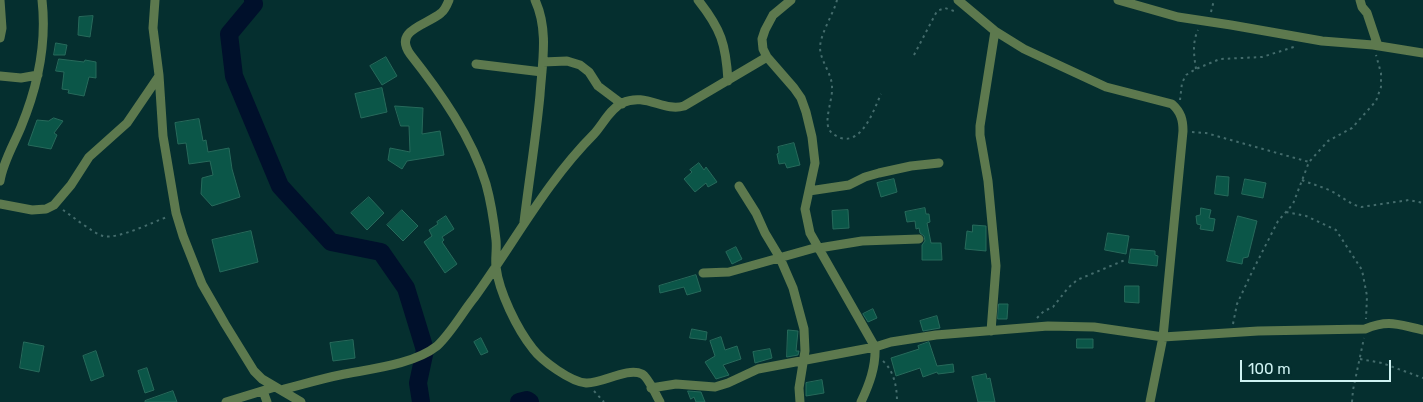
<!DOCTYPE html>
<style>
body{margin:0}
#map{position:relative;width:1423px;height:402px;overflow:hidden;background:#052f2f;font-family:Rubik,sans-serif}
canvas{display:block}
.scale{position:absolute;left:1240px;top:360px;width:151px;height:22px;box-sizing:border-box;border:2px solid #cff2f2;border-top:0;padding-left:6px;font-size:15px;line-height:18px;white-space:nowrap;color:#cff2f2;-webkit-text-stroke:4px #052f2f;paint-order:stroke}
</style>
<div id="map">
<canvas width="1423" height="402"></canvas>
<div class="scale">100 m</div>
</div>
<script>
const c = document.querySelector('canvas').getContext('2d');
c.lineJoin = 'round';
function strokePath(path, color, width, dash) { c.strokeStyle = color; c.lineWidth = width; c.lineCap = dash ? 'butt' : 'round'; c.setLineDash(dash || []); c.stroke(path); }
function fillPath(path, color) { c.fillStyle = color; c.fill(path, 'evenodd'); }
strokePath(new Path2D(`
 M253 0 254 4 229 34 234 76 280 186 331 242 381 252 406 288 425 350 418 383 421 402
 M519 402 527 400 530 402`), '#00102b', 18);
const building = new Path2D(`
 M93 16 90 37 78 35 79 17Z
 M56 43 67 45 65 55H54Z
 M386 57 397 76 382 85 370 66Z
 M59 59 84 62 85 60 96 62V78L89 77 84 96 68 93 69 90 62 89 64 72 56 71Z
 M382 88 387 112 361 118 355 94Z
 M395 106 423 108 422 134 440 131 444 155 407 161 402 169 388 160 390 148 410 152 409 126H401Z
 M54 118 63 121 54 133 57 135 51 149 28 145 37 120 48 121Z
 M199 119 203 141 206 140 208 152 229 148 232 169 240 197 212 206 201 194 202 178 213 175 210 161 189 164 186 143 178 144 175 123Z
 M794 143 800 165 787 168 785 163 779 164 777 154 779 153 778 147Z
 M699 163 704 170 706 167 717 182 708 187 706 183 695 192 684 179 692 172 690 170Z
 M1217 176 1229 177 1228 196 1215 194Z
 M894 179 897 192 881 197 877 183Z
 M1245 179 1266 183 1263 198 1242 194Z
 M369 197 384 213 367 230 351 213Z
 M925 208 926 214H929L930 222 927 223 931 243H941L942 260H922V245L925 241 924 236 920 233 919 228 916 229 915 221 907 222 905 212Z
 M1201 208 1211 210 1209 218 1215 219 1213 231 1200 229 1201 225 1197 224 1196 216 1200 215Z
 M402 210 418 226 403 241 387 225Z
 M848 210 849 228 833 229 832 211Z
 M446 216 454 229 442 237 444 240 442 242 457 264 445 273 424 242 432 236 429 230 438 224 437 222Z
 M1238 216 1257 221 1248 257 1243 258 1242 264 1227 261Z
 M973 225 986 226V251L965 249 967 231 972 232Z
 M251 231 258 262 220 272 212 240Z
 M1108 233 1129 236 1126 254 1105 250Z
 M736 247 742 259 732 264 726 252Z
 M1131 249 1155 251V255L1158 256 1157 266 1129 263Z
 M696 275 701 291 687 295 684 287 660 293 659 286Z
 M1125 286H1139V303L1125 302Z
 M999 304H1008L1007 319H998Z
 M873 309 877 318 868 322 863 314Z
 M937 316 940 328 923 331 920 321Z
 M692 329 707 332 706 340 690 338Z
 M788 330 798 331 796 351H799L798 355 787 357Z
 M721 337 725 350 737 346 741 359 723 365 729 375 716 379 705 362 715 356 710 341Z
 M481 338 488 352 481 355 474 342Z
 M1077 339H1093V348H1077Z
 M353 340 355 358 333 361 330 343Z
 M24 342 44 346 39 372 20 368Z
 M929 342 937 366 953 364 954 372 938 374 937 372 923 377 920 368 896 376 891 358 919 349 918 346Z
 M770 349 772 358 755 363 753 352Z
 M96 351 104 376 91 381 83 356Z
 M147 368 154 390 145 393 138 371Z
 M986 374 987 379 990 378 995 402H978L972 377Z
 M822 380 824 393 806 396V383Z
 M173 391 177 402H145V401Z
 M688 391 701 392 705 402H696L694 397 691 399Z`);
fillPath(building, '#0b5648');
strokePath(building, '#276a5b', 1);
strokePath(new Path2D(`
 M837 0C833 15 821 32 820 47 820 61 832 73 832 87 833 99 824 119 829 129 831 134 836 136 841 138 863 144 874 109 881 94
 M1211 12 1214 0
 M914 55 937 11 945 8 957 12
 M1196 69C1194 56 1192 43 1198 30
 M1180 100 1182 83 1186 75 1196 69 1220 59 1262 57 1297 46
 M1192 132 1206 133 1309 162
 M1302 180C1311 184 1320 186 1329 190 1340 195 1349 204 1361 207L1409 200 1423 203
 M63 210C72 216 93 233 103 236 117 240 153 222 167 217
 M1286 212 1306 216 1336 230 1362 270 1367 296 1366 319
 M1037 318 1044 311 1053 307 1068 288 1077 280 1125 260
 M1233 324 1237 304 1252 272 1278 221 1293 204 1309 162 1328 141 1352 128 1376 101 1381 87V73L1376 55
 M1360 359 1382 363 1423 378
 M883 361C894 371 897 387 897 402
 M594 391 604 402
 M1352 402 1353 390 1364 338`), '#446c6c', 2, [2.5, 4]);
strokePath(new Path2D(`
 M155 0 153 28 159 75 163 136 176 213 183 236 202 284 225 324 254 371 262 379 301 402
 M449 0C447 5 445 10 441 13 427 25 393 30 410 54 440 92 472 137 486 184 491 202 494 222 496 240 497 249 495 258 496 267 499 292 517 329 533 349 542 361 571 382 586 383 602 384 627 367 642 374 648 377 656 395 660 402
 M698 0C721 29 726 44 728 81
 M791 0 773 15 765 30 762 39 763 49 767 57 794 88 801 98 806 112 812 137 815 163 805 209 810 233 875 347C876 367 869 385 861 402
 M958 0 995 31 1024 49 1106 87 1172 104C1181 112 1183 120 1183 131L1163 337 1150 402
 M1118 0 1178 17 1231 25 1322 41 1373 45 1423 53
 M1360 0 1362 7 1367 13 1378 46
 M0 38 2 28 0 0
 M543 62 567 61 580 65 589 72 598 86 622 104
 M476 64 542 72
 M0 76 21 78 38 75
 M0 181C3 162 14 144 21 127 38 86 47 44 42 0
 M739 186 756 213 765 233 780 258 793 288 804 329 805 351 799 388 800 402
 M809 191 849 185 865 177 879 173 911 166 939 163
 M0 204 32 210 46 209 54 205 71 185 89 157 127 123 159 76
 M524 222C529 180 536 138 540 95 542 64 549 30 535 0
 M819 248 862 241 919 239
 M703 273 729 272 818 247
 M991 331 996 266 988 181 980 135V126L995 31
 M651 388 676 384 715 387 728 383 758 369 875 347 891 342 936 335 1048 326 1094 327 1163 337 1258 331 1365 329C1390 319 1398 325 1423 330
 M281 390C301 385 320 379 340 375 369 369 413 365 437 346 451 333 462 313 474 298 514 243 546 182 594 134 603 124 610 109 622 103 646 92 663 112 684 106L767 57
 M263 391 267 402
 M226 402 275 387`), '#5d794e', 9);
</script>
